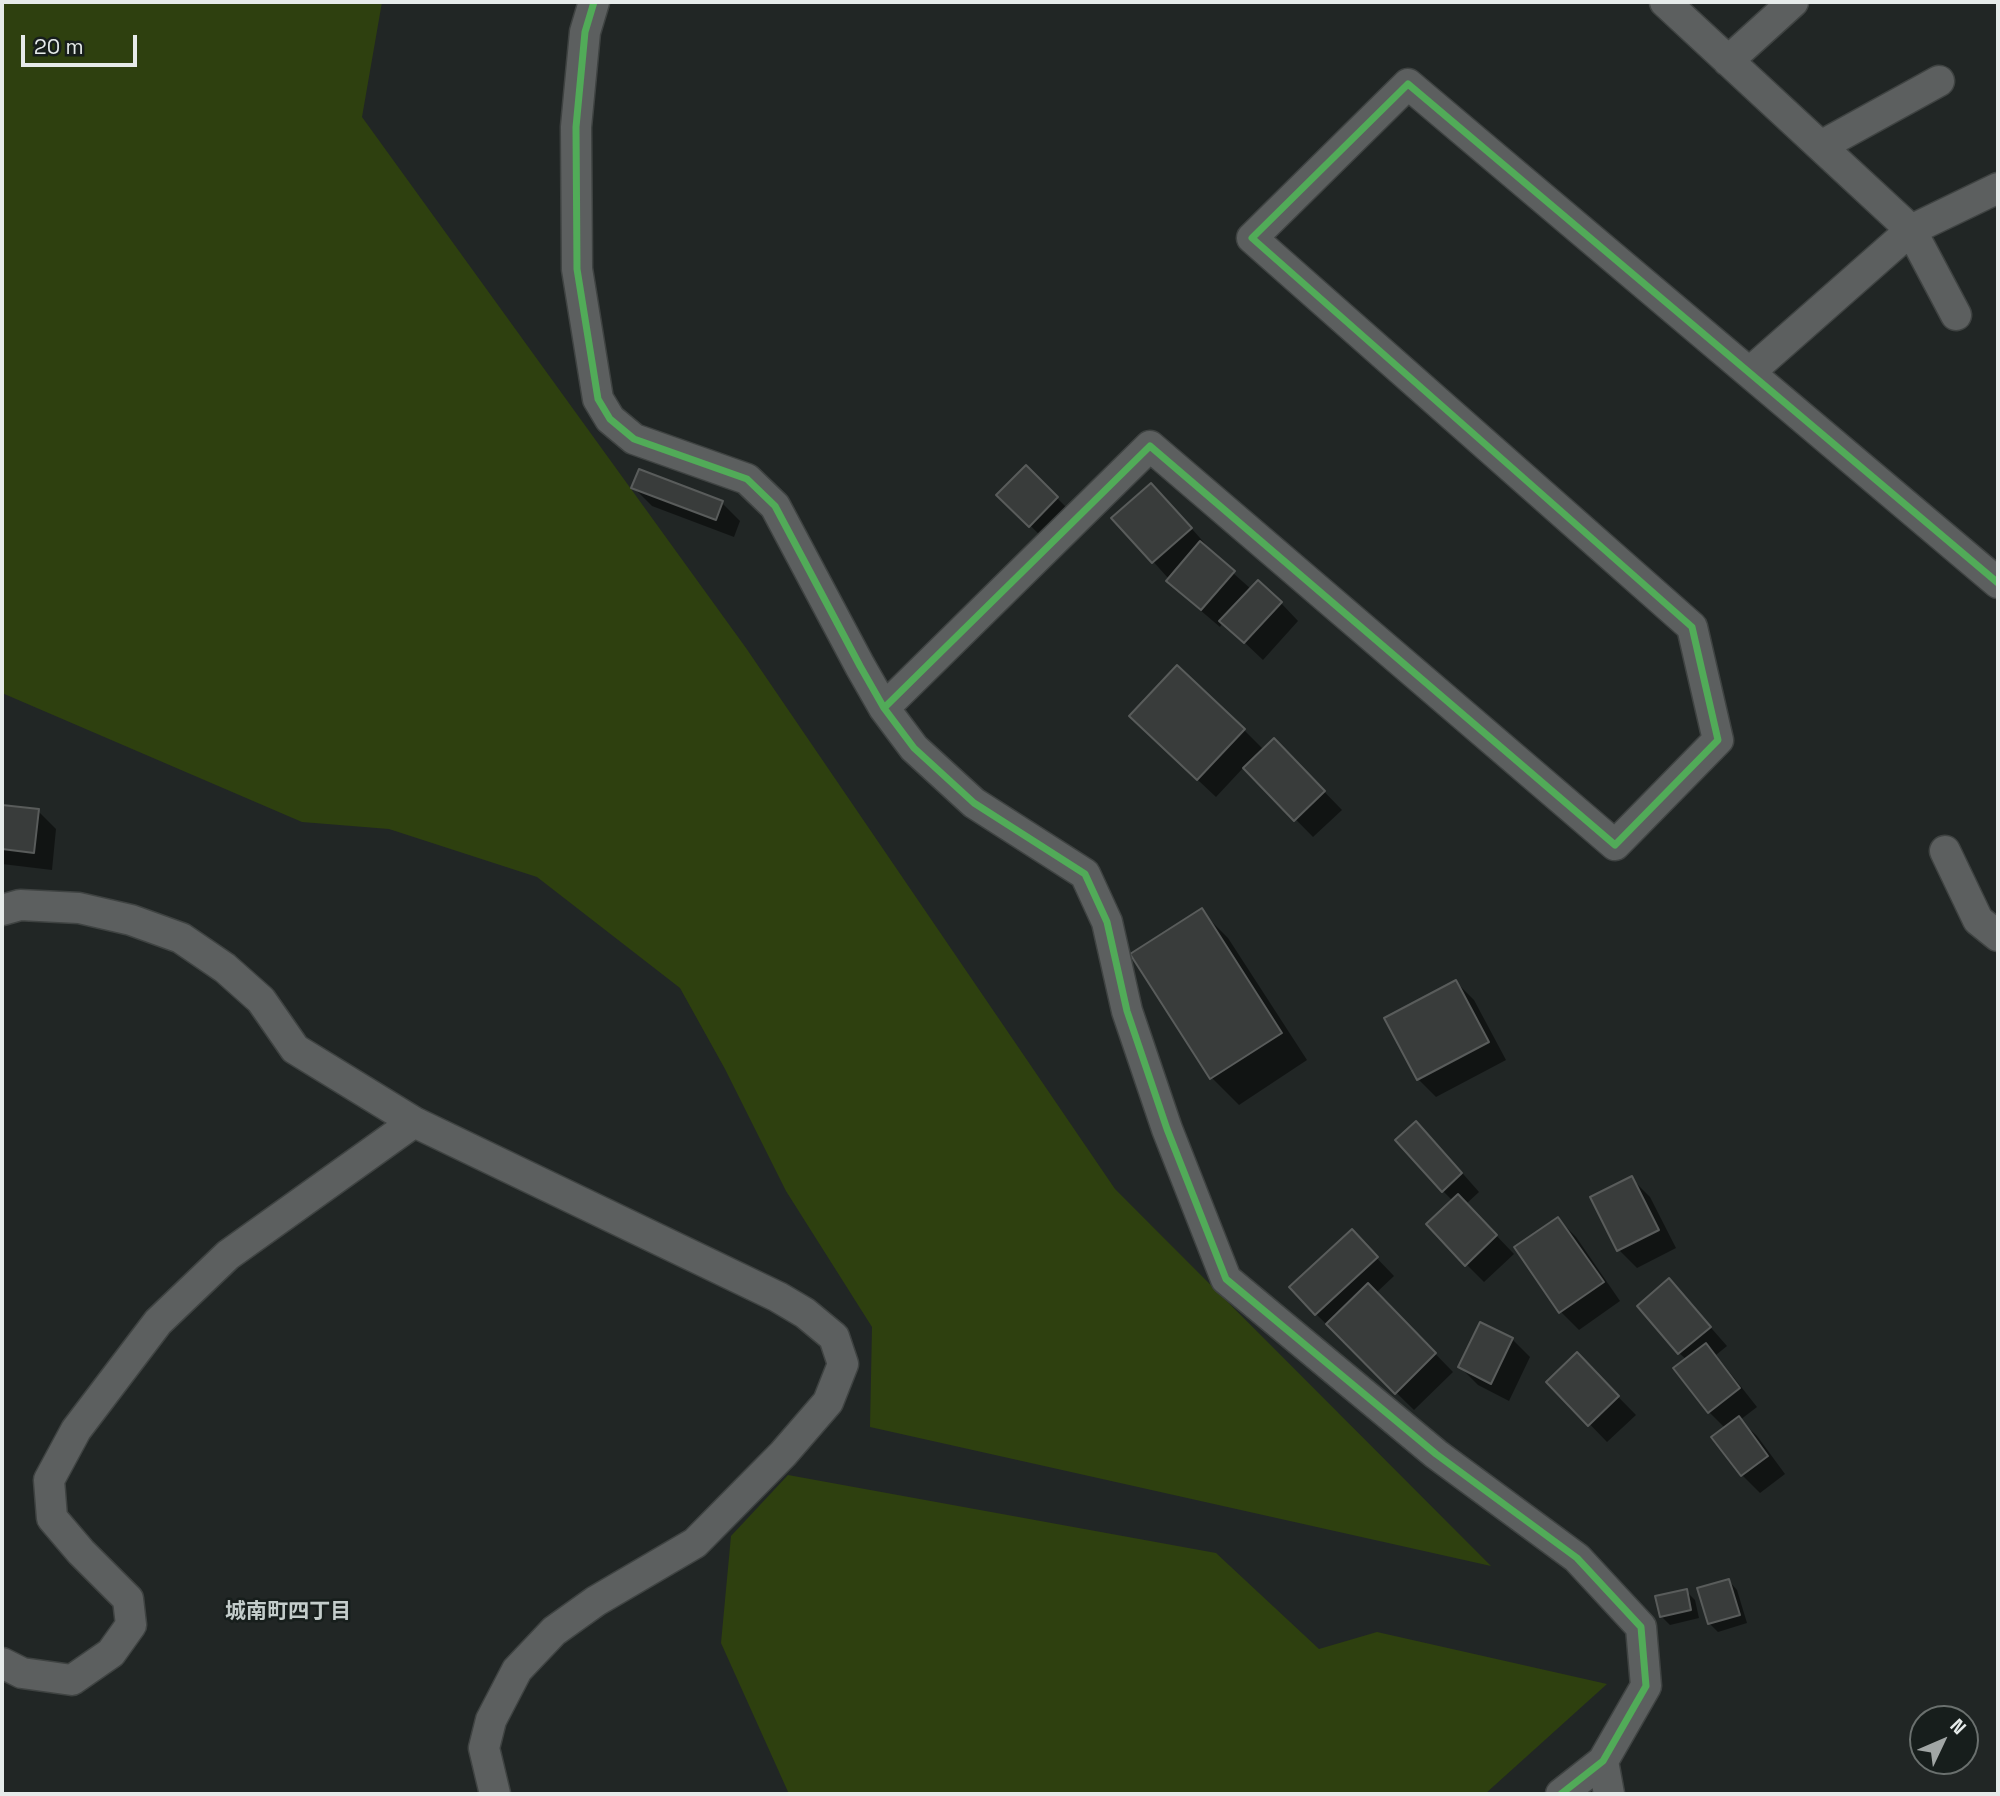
<!DOCTYPE html>
<meta charset="utf-8">
<style>
body{margin:0}
#map{position:relative;width:2000px;height:1796px;overflow:hidden;background:#212625;font-family:"Space Grotesk",sans-serif}
canvas{display:block}
.frame{position:absolute;inset:0;border:4px solid #e6ebea;pointer-events:none}
.north{position:absolute;left:1909px;top:1705px;width:70px;height:70px;box-sizing:border-box;background:#171e1c;border:2px solid #6a706e;border-radius:50%;rotate:46deg;font-size:19px;font-weight:700;line-height:28px;text-align:center;color:#e6ebea}
.north::after{content:'';display:block;margin:auto;width:24px;height:32px;background:#a1a6a5;clip-path:polygon(50% 0,100% 100%,50% 72%,0 100%)}
.scale{position:absolute;left:21px;top:35px;width:116px;height:32px;box-sizing:border-box;border:4px solid #e6ebea;border-top:0;padding-left:9px;font-size:21px;line-height:24px;white-space:nowrap;color:#e6ebea;-webkit-text-stroke:5px #171e1c;paint-order:stroke}
</style>
<div id="map">
<canvas width="2000" height="1796"></canvas>
<div class="frame"></div>
<div class="north">N</div>
<div class="scale">20 m</div>
</div>
<script>
const c = document.querySelector('canvas').getContext('2d');
c.lineJoin = 'round';
function fillPath(path, color) { c.fillStyle = color; c.fill(path, 'evenodd'); }
function strokePath(path, color, width, dash) { c.strokeStyle = color; c.lineWidth = width; c.lineCap = dash ? 'butt' : 'round'; c.setLineDash(dash || []); c.stroke(path); }
function write(font, color, halo, rows, align = 'center') {
  c.font = font + ' "Space Grotesk","Noto Sans JP",sans-serif'; c.lineWidth = 5; c.setLineDash([]); c.textBaseline = 'middle'; c.strokeStyle = halo; c.fillStyle = color; for (const [text, x, y, turn = 0] of rows) {
    c.save(); c.translate(x, y); c.rotate((+turn || 0) * Math.PI / 180); c.textAlign = isNaN(turn) ? turn : align; if (halo) c.strokeText(text, 0, 0); c.fillText(text, 0, 0); c.restore();
  }
}
fillPath(new Path2D(`
 M2 2H382L362 117 746 648 1115 1189 1491 1566 870 1427 872 1327 786 1191 725 1069 680 988 537 877 389 829 302 822 2 693Z
 M788 1475 1216 1553 1319 1649 1377 1632 1607 1684 1485 1794H789L721 1643 731 1536Z`), '#2e400f');
fillPath(new Path2D(`
 M1026 467 1075 516 1048 543 998 494Z
 M634 488 722 503 740 521 734 537 652 506Z
 M1169 503 1208 547 1206 549 1251 589 1281 603 1298 621 1263 660 1223 622 1220 627 1186 598 1114 518Z
 M1244 730 1264 750 1274 740 1342 810 1313 837 1244 767 1216 797 1149 734Z
 M2 806 38 811 56 829 52 870 2 864Z
 M1201 911 1228 938 1307 1060 1239 1105 1212 1078Z
 M1456 982 1474 1000 1506 1060 1436 1097 1418 1079Z
 M1434 1141 1479 1192 1466 1204 1514 1254 1484 1282 1466 1264 1453 1201 1443 1191Z
 M1632 1179 1650 1197 1676 1248 1637 1268 1619 1250 1592 1198Z
 M1558 1219 1576 1237 1620 1301 1579 1330 1561 1312Z
 M1369 1250 1394 1276 1376 1293 1453 1372 1414 1410 1316 1314Z
 M1669 1280 1727 1346 1716 1355 1757 1407 1740 1420 1757 1436 1785 1474 1760 1493 1742 1475 1725 1428 1709 1412 1687 1360 1679 1353Z
 M1512 1339 1530 1357 1509 1401 1478 1385 1460 1367Z
 M1577 1355 1636 1415 1607 1442 1549 1382Z
 M1729 1581 1737 1590 1747 1623 1718 1632 1709 1623Z
 M1686 1591 1695 1600 1699 1618 1670 1625 1661 1616Z`), '#0007');
const building = new Path2D(`
 M1026 465 1058 497 1029 527 996 495Z
 M639 469 723 501 716 520 631 488Z
 M1151 483 1192 528 1152 563 1111 518Z
 M1200 541 1235 571 1201 610 1166 581Z
 M1258 580 1282 602 1244 643 1219 621Z
 M1177 665 1245 729 1197 780 1129 716Z
 M1274 738 1325 791 1294 821 1243 768Z
 M2 805 39 809 34 853 2 849Z
 M1202 908 1282 1033 1210 1079 1130 954Z
 M1456 980 1489 1042 1417 1080 1384 1018Z
 M1416 1121 1462 1173 1442 1192 1395 1140Z
 M1632 1176 1659 1230 1617 1251 1590 1197Z
 M1458 1194 1497 1235 1465 1266 1426 1224Z
 M1558 1217 1604 1282 1559 1313 1514 1247Z
 M1352 1229 1378 1257 1315 1315 1289 1287Z
 M1669 1278 1711 1327 1678 1354 1637 1306Z
 M1368 1283 1436 1353 1395 1394 1326 1324Z
 M1480 1322 1513 1338 1491 1384 1458 1367Z
 M1706 1343 1740 1388 1708 1413 1673 1368Z
 M1577 1352 1619 1396 1588 1426 1546 1382Z
 M1739 1416 1768 1456 1741 1476 1711 1437Z
 M1729 1579 1740 1615 1708 1624 1697 1588Z
 M1687 1589 1691 1610 1660 1617 1655 1596Z`);
fillPath(building, '#393c3b');
strokePath(building, '#595c5b', 2);
const minor = new Path2D(`
 M594 2 585 32 576 127 577 269 598 399 610 419 634 439 747 479 775 506 860 666 884 708 914 748 974 803 1085 874 1107 922 1127 1011 1167 1129 1226 1279 1436 1454 1577 1558 1641 1627 1646 1686 1603 1761 1561 1794
 M1665 2 1911 230 1956 315
 M1728 61 1793 2
 M1821 146 1939 81
 M1750 372 1911 230 1998 188
 M884 708 1150 446 1615 845 1718 740 1692 627 1252 238 1408 84 1998 583
 M1945 851 1978 920 1998 936
 M2 910 20 905 79 908 131 920 181 938 225 968 261 1000 295 1049 414 1122 228 1255 158 1322 76 1430 49 1480 52 1518 81 1552 128 1599 131 1625 111 1653 72 1680 22 1673 2 1663
 M414 1122 778 1297 805 1313 834 1337 843 1364 828 1402 783 1454 695 1543 596 1601 554 1631 517 1670 491 1720 484 1748 495 1794
 M1603 1761 1609 1794`);
strokePath(minor, '#3f4342', 33);
strokePath(minor, '#5c5f5f', 30);
strokePath(new Path2D(`
 M594 2 585 32 576 127 577 269 598 399 610 419 634 439 747 479 775 506 860 666 884 708 914 748 974 803 1085 874 1107 922 1127 1011 1167 1129 1226 1279 1436 1454 1577 1558 1641 1627 1646 1686 1603 1761 1561 1794
 M884 708 1150 446 1615 845 1718 740 1692 627 1252 238 1408 84 1998 583`), '#51ab58', 7);
write('bold 21px', '#c4cdcb', '#171e1c', [
 ["城南町四丁目",288,1612]
]);
</script>
